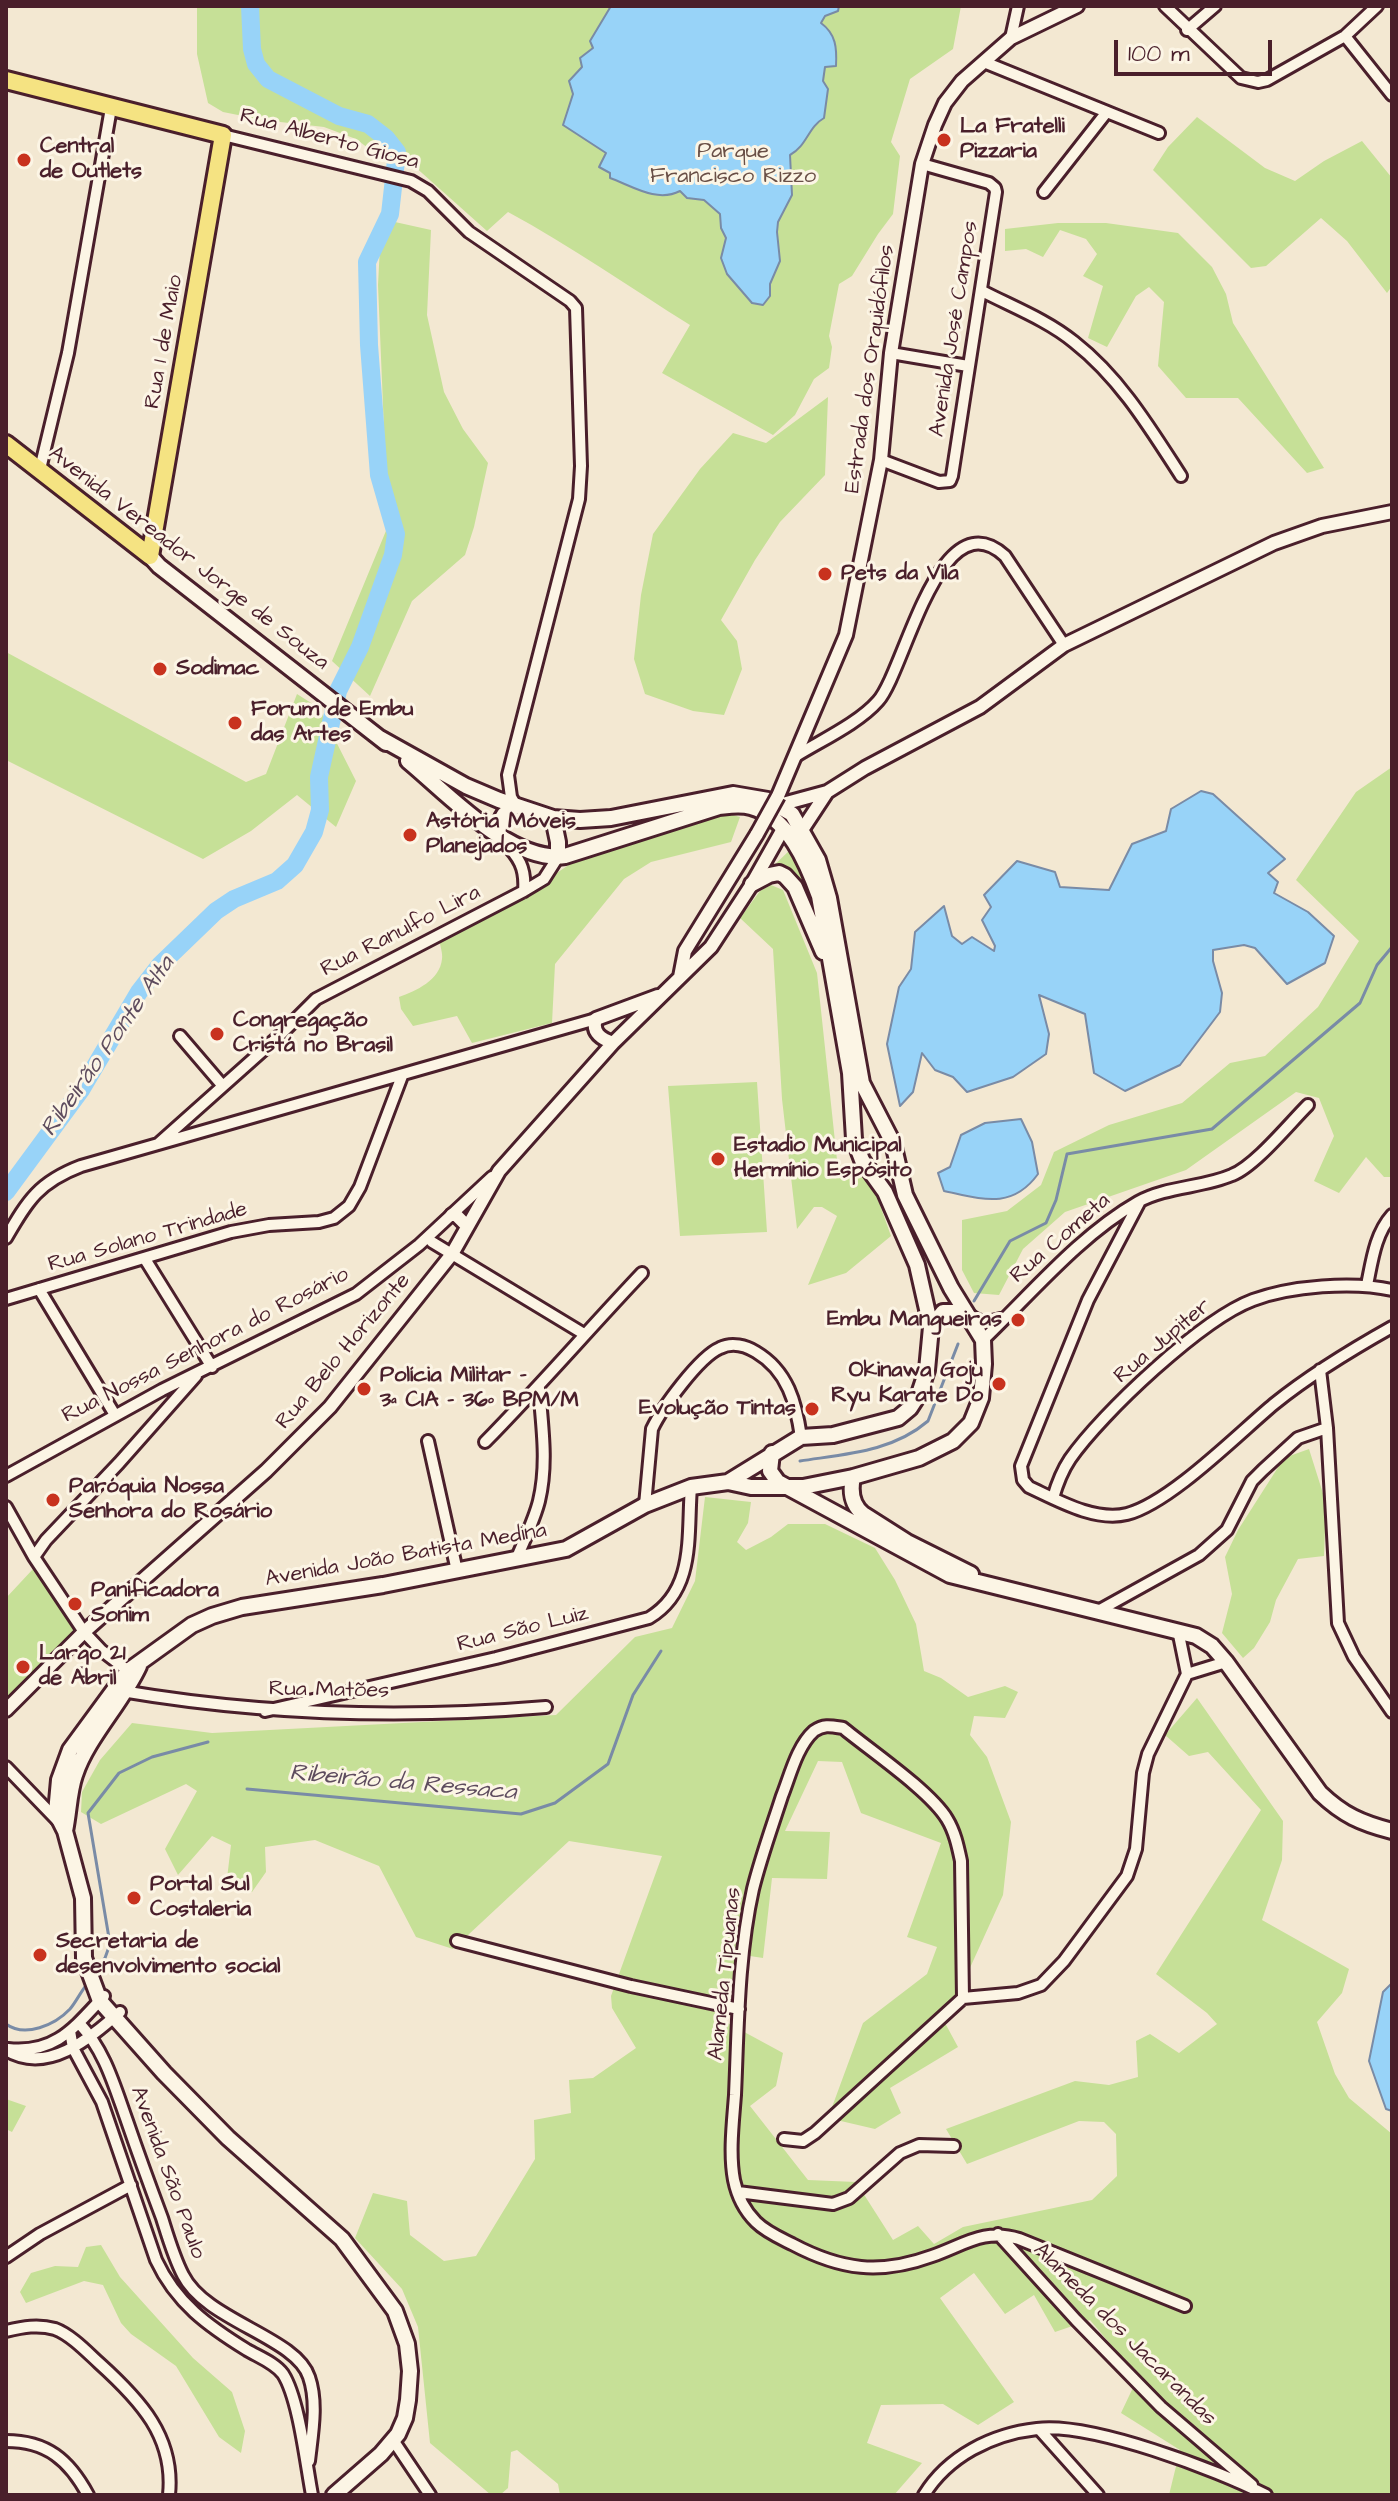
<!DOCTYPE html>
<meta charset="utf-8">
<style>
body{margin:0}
#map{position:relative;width:1398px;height:2501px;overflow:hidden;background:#f3e8d2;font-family:"Architects Daughter",sans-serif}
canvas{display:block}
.frame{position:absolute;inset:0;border:8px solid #4a1f2b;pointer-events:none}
.scale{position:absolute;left:1114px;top:40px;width:158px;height:36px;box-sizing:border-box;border:4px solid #4a1f2b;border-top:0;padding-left:10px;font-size:24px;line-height:28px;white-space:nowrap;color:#4a1f2b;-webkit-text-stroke:6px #fcf5e5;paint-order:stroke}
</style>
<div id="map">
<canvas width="1398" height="2501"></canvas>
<div class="frame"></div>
<div class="scale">100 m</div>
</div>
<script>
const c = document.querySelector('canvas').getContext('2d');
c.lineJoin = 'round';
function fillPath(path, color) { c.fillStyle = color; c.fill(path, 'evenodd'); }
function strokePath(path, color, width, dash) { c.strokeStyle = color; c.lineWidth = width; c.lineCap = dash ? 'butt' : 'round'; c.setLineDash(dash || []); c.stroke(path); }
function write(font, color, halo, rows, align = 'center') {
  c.font = font + ' "Architects Daughter",sans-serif'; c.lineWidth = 6; c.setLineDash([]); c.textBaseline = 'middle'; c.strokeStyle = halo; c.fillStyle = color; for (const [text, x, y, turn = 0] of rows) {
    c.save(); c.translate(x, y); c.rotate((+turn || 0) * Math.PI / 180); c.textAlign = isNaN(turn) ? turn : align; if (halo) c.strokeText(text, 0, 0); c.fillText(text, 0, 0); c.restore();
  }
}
fillPath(new Path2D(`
 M197 6H961L953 49 910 79 891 142 900 156 893 214 878 234 852 276 839 284 829 336 832 347 829 368 814 379 795 415 773 435 662 373 690 325C629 287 571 246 508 212L487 231 413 165 384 160 356 139 324 127 263 120 223 112 208 103 197 54Z
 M1197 117 1265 168 1295 181 1324 161 1362 141 1392 178V286L1387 293 1347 241 1321 218 1266 266 1251 268 1153 170 1168 147Z
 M395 222 431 230 427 315 444 392 463 429 488 463 474 527 465 555 412 601 370 696 332 661 388 526 378 285 380 246Z
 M1058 223H1106L1178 233 1212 267 1226 294 1233 323 1324 468 1307 473 1238 398H1186L1158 366 1164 302 1149 287 1136 296 1107 347 1088 338 1103 286 1083 276 1097 254 1086 239 1060 230 1043 257 1026 249 1005 251V229Z
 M828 397 825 475 780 522 755 560 721 620 737 641 742 669 724 715 693 711 645 694 634 659 641 595 653 534 700 469 733 433 766 443Z
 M6 652 246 782 266 774 297 694 319 708 356 781 336 827 297 795 251 831 203 859 6 760Z
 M1392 767V1177H1384L1366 1157 1339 1193 1314 1181 1334 1136 1319 1098 1296 1092 1186 1170 1065 1212 1023 1249 999 1295 974 1293 962 1270V1220L1007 1211 1041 1185 1054 1152 1109 1125 1182 1103 1230 1063 1265 1056 1318 1007 1359 941 1296 880 1356 792Z
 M722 812 740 817 731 842 651 862 624 879 555 964 552 1023 472 1043 457 1016 413 1026 401 1009 399 997C416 991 440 980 442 959 443 954 440 945 439 939L514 902 573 862Z
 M790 850 809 885 814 918C808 889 803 870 770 869Z
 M771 885 783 890 817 973 837 1160 847 1173 866 1177 876 1194 891 1236 846 1273 808 1285 837 1216 822 1207H814L797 1229 782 1099 773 949 740 918 760 891Z
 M757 1082 767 1232 680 1236 668 1086Z
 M1309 1449 1326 1503 1324 1556 1298 1559 1276 1600 1270 1622 1254 1648 1243 1658 1222 1633 1232 1594 1225 1557 1238 1530 1284 1458Z
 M705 1497 751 1502 748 1523 737 1542 746 1550 771 1537 788 1524H825L875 1548 895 1580 916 1624 924 1671 941 1678 968 1697 1005 1686 1018 1692 1005 1718 974 1716 970 1735 987 1757 1011 1822 1003 1895 945 2023 958 2047 890 2088 901 2113 875 2129 828 2118 863 2023 927 1974 937 1947 907 1937 941 1843 861 1813 842 1762 818 1761 785 1831 830 1832 827 1879 772 1878 763 1958 737 1954 724 2021 783 2053 776 2086 750 2106 808 2180 856 2182 893 2240 918 2226 934 2244 963 2227 1092 2200 1117 2176 1116 2134 1104 2122 1079 2121 967 2164 946 2129 1075 2081 1109 2085 1138 2077 1136 2041 1150 2034 1179 2053 1217 2024 1207 2013 1156 1974 1261 1810 1208 1752 1189 1756 1165 1735 1197 1698 1283 1821 1282 1860 1262 1920 1349 1969 1342 1993 1317 2022 1335 2074 1349 2098 1392 2134V2495H1169L1180 2450 1121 2413 1138 2377 1090 2320 1055 2332 1034 2295 1005 2314 974 2273 940 2298 1014 2402 978 2425 943 2404 881 2405 867 2443 922 2463 894 2495H560L558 2484 517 2450 511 2452 508 2488 500 2495H491L430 2443 418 2327 402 2289 355 2238 373 2193 407 2201 410 2235 444 2261 476 2256 535 2159 534 2120 571 2113 569 2080 593 2078 636 2048 612 2008 611 1996 662 1856 569 1841 453 1949 416 1937 379 1866 315 1840 265 1847 266 1872 252 1892 226 1887 231 1845 212 1836 178 1875 165 1849 197 1791 186 1784 101 1824 81 1812 82 1792 100 1760 132 1723 212 1733 556 1715 635 1637 672 1628 695 1581Z
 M33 1569 76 1631 6 1704V1598Z
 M6 2099 26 2106 12 2132 6 2129Z
 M101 2245 120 2277 193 2358 232 2392 245 2431 241 2453 219 2437 176 2366 131 2334 121 2323 103 2285 84 2281 26 2303 20 2292 31 2273 55 2266 78 2267 86 2247Z`), '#c6e097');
const water = new Path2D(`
 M611 6H839L838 11 825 16 821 23C836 34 837 48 836 66L825 67 823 81 828 89 824 118C808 127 807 146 790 155L792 195 778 222 777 232 780 261 770 284V296L763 305 752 303 727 274 721 258 726 238 721 228 720 214 704 200 687 198 680 191C657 203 632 186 610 178V173L599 167 606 153 563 125 573 94 569 81 582 67 580 58 593 48 590 41Z
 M1201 791 1213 794 1285 859 1268 873 1278 882 1274 893 1308 912 1334 936 1325 963 1287 984 1255 948 1244 945 1213 950V961L1222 993 1220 1012 1180 1065 1125 1091 1094 1073 1085 1014 1039 995 1049 1034 1046 1054 1013 1077 967 1092 953 1077 935 1070 922 1053 913 1092 900 1106 887 1044 899 987 911 969 915 932 944 906 952 936 962 944 972 937 994 951 995 946 982 920 991 907 984 895 1017 861 1055 872 1060 887 1109 890 1132 844 1166 831 1171 809Z
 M1021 1119 1032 1142 1038 1174C1012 1210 982 1199 944 1191L938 1173 950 1167 961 1135 985 1123Z
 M1392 1983V2111L1386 2109 1369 2061 1383 1992Z`);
fillPath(water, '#98d3f8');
strokePath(water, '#798ba6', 2);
strokePath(new Path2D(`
 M974 1301 1010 1241 1046 1223 1056 1200 1067 1154 1212 1129 1360 1003 1377 965 1392 947
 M800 1461C845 1454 892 1452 928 1421L958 1344
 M247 1789 521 1814 555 1803 608 1764 633 1695 661 1651
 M94 1973 105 1958 110 1944 88 1813 119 1773 152 1757 208 1742
 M6 2024C25 2038 55 2025 70 2009 76 2002 81 1991 88 1983`), '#798ba6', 3);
strokePath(new Path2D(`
 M6 1192 81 1090 139 992 160 965 216 911 234 899 277 881 295 865 314 832 320 810 319 777 338 691 360 647 393 555 396 534 379 475 369 345 367 262 390 214 397 152 386 138 368 124 339 116 268 79 256 64 252 49 250 6`), '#98d3f8', 18);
const minor = new Path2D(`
 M1165 6 1241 78 1258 82 1267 80 1345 36 1377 6
 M1187 30 1215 6
 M1345 36 1392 95
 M1011 38 1018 6
 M984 62 1159 133
 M223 135 411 181 428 191 469 232 570 301 576 308 581 466 579 499 508 775 511 797 516 806
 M1044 192 1106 113
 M982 291C1013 307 1047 320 1074 342 1120 378 1150 428 1181 476
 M891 353 968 366
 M881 460 939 482 950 481 952 476 996 192 995 188 989 183 922 164
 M40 469 68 353 111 108
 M796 756C820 741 859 723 878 701 905 671 939 496 1005 556L1064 645
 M503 841C519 857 526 868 524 891
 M180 1036 222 1085
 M158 1144 278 1037 316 999 524 891 544 879 558 857
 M1140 1201 1088 1300 1021 1466 1023 1480 1029 1487C1057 1500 1095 1522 1127 1514 1170 1503 1238 1434 1274 1404 1311 1374 1351 1350 1392 1327
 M6 1238C28 1200 39 1182 81 1166L596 1019
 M432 1242 584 1334
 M145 1259 212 1367
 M1367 1285C1372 1261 1375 1234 1392 1215
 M39 1289 115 1415
 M6 1299 231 1232 269 1225 319 1222 334 1218 349 1206 360 1187 402 1076
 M971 1316C982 1325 992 1321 1005 1318
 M983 1340C1031 1294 1080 1235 1138 1202 1167 1186 1202 1188 1232 1175 1255 1166 1289 1124 1308 1105
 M1320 1370 1327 1428 1338 1623 1354 1657 1392 1712
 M428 1441 457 1571
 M485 1442C539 1387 589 1329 642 1273
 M6 1476 162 1390 356 1294 419 1245 492 1177
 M1053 1498C1057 1484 1062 1471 1070 1459 1102 1413 1202 1319 1253 1300 1291 1286 1353 1281 1392 1290
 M645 1505 652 1429C662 1408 699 1357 720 1348 732 1342 746 1346 756 1352 788 1371 796 1403 801 1437
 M6 1507 34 1557 84 1632 101 1650 131 1673
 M34 1557 46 1540 119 1463 196 1376
 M516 1560C524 1540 534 1521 539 1501 548 1464 542 1425 539 1388
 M1098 1611 1199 1555 1227 1530 1252 1481 1263 1470 1298 1438 1327 1428
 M1178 1630 1187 1674 1148 1754 1143 1773 1136 1849 1127 1876 1064 1961 1041 1985 1018 1993 963 1998 961 1861C958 1847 955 1832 947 1819 930 1791 871 1751 843 1728 831 1726 824 1724 814 1731 797 1746 790 1776 782 1796 772 1827 761 1857 753 1889 738 1956 738 2027 735 2095 733 2122 729 2153 734 2180 737 2195 745 2211 756 2222 766 2232 780 2238 792 2244 841 2270 880 2275 932 2256 964 2245 984 2228 1019 2239L1185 2306
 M1187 1674 1226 1662
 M122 1691C263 1715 403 1719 546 1707
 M265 1711 496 1658 649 1618C696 1590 687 1535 691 1487
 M6 1767 57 1820
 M457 1941 631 1986 739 2009
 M79 2023C105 2051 114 2085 127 2121 138 2153 150 2186 162 2218 168 2237 174 2258 183 2275 206 2321 296 2337 309 2377 318 2403 312 2434 309 2461
 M70 2031 73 2048 102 2102 156 2260C176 2303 208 2326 247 2350 259 2357 275 2363 283 2374 299 2399 306 2464 312 2495
 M8 2049C55 2054 74 2028 104 1996
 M6 2050C47 2075 89 2039 120 2012
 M784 2139 803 2141 815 2133 963 1998
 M738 2192 833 2204 849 2198 900 2153 919 2145 954 2146
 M998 2234 1076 2320 1161 2407 1252 2485
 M6 2257 40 2234 131 2185
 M6 2331C23 2327 38 2324 55 2329 71 2335 87 2352 99 2363 140 2400 175 2437 169 2495
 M1039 2429 1098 2495
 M393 2440 430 2495
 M6 2441C47 2441 69 2460 88 2495
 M924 2495C948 2456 992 2434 1037 2429 1091 2422 1217 2470 1266 2495`);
const tertiary = new Path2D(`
 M778 796 846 635 881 460 891 353 922 164 935 125 945 103 962 81 1011 38 1077 6
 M779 805 827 792 865 768 980 707 1064 645 1274 543 1322 526 1392 512
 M802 830 827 792
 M680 977 685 951 757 834
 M613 1043C602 1039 591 1033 596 1019L658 996
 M452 1215H456L467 1226
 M6 1710 84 1632 266 1471 330 1407 452 1254 499 1171 613 1043 711 947 752 884 783 829`);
const secondary = new Path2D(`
 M150 556 159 566 386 743
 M408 761C448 794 511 863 565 856L719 807C729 806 740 804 751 807 788 817 807 863 819 896L850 1073 854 1139 862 1160 885 1192 917 1265 931 1327 927 1370 919 1394 910 1408 898 1418 833 1435 801 1437 728 1482
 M553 818 558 842V857
 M498 836C499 822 502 811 516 806
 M752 884 769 875 779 873 785 876 795 887 823 952
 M931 1327 943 1312H966
 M772 1453 770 1471 778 1482 950 1575 1196 1636 1212 1646 1226 1662 1320 1793C1343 1815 1361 1823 1392 1831
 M853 1477C850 1491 852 1505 863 1514L907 1542 971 1574
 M65 1831C69 1812 69 1792 75 1775 87 1738 122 1703 139 1666
 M334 2495 381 2454 398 2434 405 2418 408 2400 410 2371 407 2344 395 2311 342 2239 228 2138 164 2073 100 2001 84 1958 83 1898 65 1831 56 1813 59 1780 70 1750 128 1671 192 1625 212 1616 242 1607 383 1585 566 1549 645 1505 691 1487 728 1482 751 1487H803L853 1477 919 1458 953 1441 971 1423 981 1398 984 1364 983 1340 951 1288 905 1195 893 1143 862 1083 829 898 818 860 792 814 768 800 733 794 611 818 580 820 553 818 499 800 466 786 380 738`);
const primary = new Path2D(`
 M6 80 223 135 150 556 6 444`);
strokePath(minor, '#4a1f2b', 16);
strokePath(tertiary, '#4a1f2b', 18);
strokePath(secondary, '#4a1f2b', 20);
strokePath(primary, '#4a1f2b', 22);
strokePath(minor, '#fcf5e5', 10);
strokePath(tertiary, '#fcf5e5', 12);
strokePath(secondary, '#fcf5e5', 14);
strokePath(primary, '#f5e382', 16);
const tertiaryBridge = new Path2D(`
 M757 834 778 796`);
strokePath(tertiaryBridge, '#4a1f2b', 18, []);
strokePath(tertiaryBridge, '#fcf5e5', 12);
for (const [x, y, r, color] of [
 [944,140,8,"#c8321e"],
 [24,160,8,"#c8321e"],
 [825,574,8,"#c8321e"],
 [160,669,8,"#c8321e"],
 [235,723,8,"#c8321e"],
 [410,835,8,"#c8321e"],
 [217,1034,8,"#c8321e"],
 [718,1159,8,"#c8321e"],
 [1018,1320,8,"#c8321e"],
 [999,1384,8,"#c8321e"],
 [364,1389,8,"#c8321e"],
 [812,1409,8,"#c8321e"],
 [53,1500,8,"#c8321e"],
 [75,1604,8,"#c8321e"],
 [23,1667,8,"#c8321e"],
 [134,1898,8,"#c8321e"],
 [40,1955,8,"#c8321e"]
]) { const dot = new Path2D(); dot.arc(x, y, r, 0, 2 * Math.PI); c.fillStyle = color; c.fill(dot); strokePath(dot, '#fcf5e5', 3); }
write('bold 22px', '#4a1f2b', '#fcf5e5', [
 ["La Fratelli",960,127],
 ["Pizzaria",960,152],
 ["Central",40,147],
 ["de Outlets",40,172],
 ["Pets da Vila",841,574],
 ["Sodimac",176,669],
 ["Forum de Embu",251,710],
 ["das Artes",251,735],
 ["Astória Móveis",426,822],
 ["Planejados",426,847],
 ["Congregação",233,1021],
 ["Cristá no Brasil",233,1046],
 ["Estadio Municipal",734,1146],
 ["Hermínio Espósito",734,1171],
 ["Embu Mangueiras",1002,1320,"right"],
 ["Okinawa Goju",983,1371,"right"],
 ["Ryu Karate Do",983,1396,"right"],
 ["Polícia Militar -",380,1376],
 ["3ª CIA - 36º BPM/M",380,1401],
 ["Evolução Tintas",796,1409,"right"],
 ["Paróquia Nossa",69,1487],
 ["Senhora do Rosário",69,1512],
 ["Panificadora",91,1591],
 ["Sonim",91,1616],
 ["Largo 21",39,1654],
 ["de Abril",39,1679],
 ["Portal Sul",150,1885],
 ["Costaleria",150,1910],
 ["Secretaria de",56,1942],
 ["desenvolvimento social",56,1967]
], 'left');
write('22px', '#4a1f2b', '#fcf5e5', [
 ["Rua Alberto Giosa",329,140,15],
 ["Avenida José Campos",955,329,-81],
 ["Rua 1 de Maio",165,342,-80],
 ["Estrada dos Orquidófilos",871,369,-82],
 ["Avenida Vereador Jorge de Souza",188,559,38],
 ["Rua Ranulfo Lira",401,932,-27],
 ["Rua Solano Trindade",148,1238,-16],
 ["Rua Cometa",1061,1239,-41],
 ["Rua Jupiter",1163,1342,-40],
 ["Rua Nossa Senhora do Rosário",206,1346,-27],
 ["Rua Belo Horizonte",344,1352,-50],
 ["Avenida João Batista Medina",406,1556,-10],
 ["Rua São Luiz",523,1630,-14],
 ["Rua Matões",329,1691,1],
 ["Alameda Tipuanas",726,1974,-84],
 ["Avenida São Paulo",167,2173,70],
 ["Alameda dos Jacarandas",1124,2335,45]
]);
write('22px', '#694f46', '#fcf5e5', [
 ["Parque",733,152],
 ["Francisco Rizzo",733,177]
]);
write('italic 24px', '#5e4c5e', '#fcf5e5', [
 ["Ribeirão Ponte Alta",109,1047,-55],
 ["Ribeirão da Ressaca",403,1784,5]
]);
</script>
